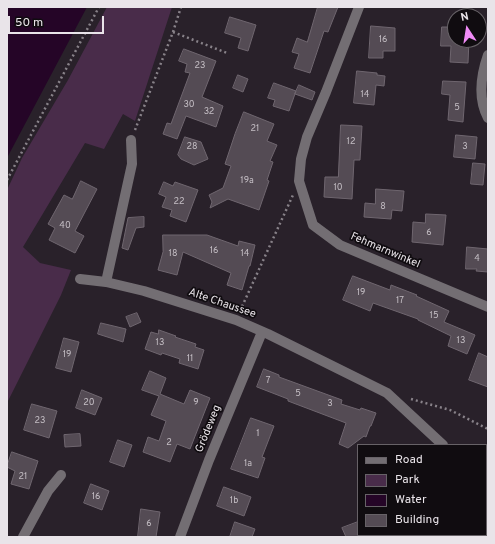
<!DOCTYPE html>
<meta charset="utf-8">
<style>
body{margin:0}
#map{position:relative;width:495px;height:544px;overflow:hidden;background:#29212a;font-family:Overpass,sans-serif}
canvas{display:block}
.frame{position:absolute;inset:0;border:8px solid #e9e4e9;pointer-events:none}
.legend{position:absolute;left:357px;top:444px;width:130px;height:92px;box-sizing:border-box;background:#100c10;border:1px solid #676267;margin:0;padding:5px 7px;list-style:none;font-size:12px;color:#e9e4e9}
.legend li{display:flex;align-items:center;gap:8px;height:20px}
.legend b{width:20px;border:1px solid #676267}
.north{position:absolute;left:447px;top:8px;width:40px;height:40px;box-sizing:border-box;background:#100c10;border:1px solid #676267;border-radius:50%;rotate:348deg;font-size:11px;font-weight:700;line-height:16px;text-align:center;color:#e9e4e9}
.north::after{content:'';display:block;margin:auto;width:14px;height:18px;background:#ef8bf6;clip-path:polygon(50% 0,100% 100%,50% 72%,0 100%)}
.scale{position:absolute;left:8px;top:16px;width:96px;height:18px;box-sizing:border-box;border:2px solid #e9e4e9;border-top:0;padding-left:5px;font-size:12px;line-height:14px;white-space:nowrap;color:#e9e4e9;-webkit-text-stroke:3px #100c10;paint-order:stroke}
</style>
<div id="map">
<canvas width="495" height="544"></canvas>
<div class="frame"></div>
<ul class="legend">
<li><b style="height:5px;background:#736e73"></b>Road</li>
<li><b style="height:11px;background:#492c4a"></b>Park</li>
<li><b style="height:11px;background:#250527"></b>Water</li>
<li><b style="height:11px;background:#544b54"></b>Building</li>
</ul>
<div class="north">N</div>
<div class="scale">50 m</div>
</div>
<script>
const c = document.querySelector('canvas').getContext('2d');
c.lineJoin = 'round';
function fillPath(path, color) { c.fillStyle = color; c.fill(path, 'evenodd'); }
function strokePath(path, color, width, dash) { c.strokeStyle = color; c.lineWidth = width; c.lineCap = dash ? 'butt' : 'round'; c.setLineDash(dash || []); c.stroke(path); }
function write(font, color, halo, rows, align = 'center') {
  c.font = font + ' Overpass,sans-serif'; c.lineWidth = 3.5; c.setLineDash([]); c.textBaseline = 'middle'; c.strokeStyle = halo; c.fillStyle = color; for (const [text, x, y, turn = 0] of rows) {
    c.save(); c.translate(x, y); c.rotate((+turn || 0) * Math.PI / 180); c.textAlign = isNaN(turn) ? turn : align; if (halo) c.strokeText(text, 0, 0); c.fillText(text, 0, 0); c.restore();
  }
}
fillPath(new Path2D(`
 M107 7H172L135 121 123 114 104 149 85 143 23 247 40 263 71 270 61 295 7 403V190L22 158 68 80Z`), '#492c4a');
fillPath(new Path2D(`
 M7 7H87L7 158Z`), '#250527');
const building = new Path2D(`
 M318 7H338L328 32 324 31 310 73 294 68 299 54 292 52 297 38 307 42Z
 M230 17 256 25 248 51 238 48 241 38 225 33Z
 M371 26 395 28V51H383V58H369Z
 M442 27H455V40H469L468 63 450 62 451 46H441Z
 M184 49 216 61 202 97 223 106 216 127 186 116 177 139 163 134 167 123 171 124 190 73 185 72 187 64 179 61Z
 M357 71 377 73V75L385 76 384 86 376 85 374 105 354 103Z
 M238 75 248 79 243 92 233 88Z
 M443 81 466 82 463 122 448 120 450 95 442 94Z
 M274 83 296 91 289 111 273 106 275 100 268 98Z
 M299 85 315 92 312 100 295 94Z
 M244 112 274 124 267 141 277 145 270 161 273 162 267 180 269 181 259 210 228 199 210 208 212 202 209 195 223 188 231 166 225 164 235 134Z
 M341 125 362 126 360 160H354L352 199 324 197 325 177H338Z
 M456 135 477 137 475 159 454 157Z
 M185 137 201 142 208 159 194 165 181 159 178 155Z
 M473 163 485 164 483 185 471 184Z
 M81 181 97 189 75 231 84 236 75 253 49 240 55 228 48 224 64 195 72 199Z
 M164 182 173 186 175 182 198 190 186 222 170 216 172 210 162 207 166 197 159 194Z
 M376 189 404 191 402 211 392 210 391 219 364 217 365 203 375 204Z
 M426 214 446 215 443 245 412 242 413 222 425 223Z
 M144 217V227L136 228 128 250 122 248 128 218Z
 M163 235H207L238 246 239 241 255 245 250 266H249L242 290 227 285 231 273 183 252 177 275 158 270 163 252Z
 M467 247 488 249V272L476 271 477 269H466Z
 M353 276 390 290 391 285 417 295 416 296 449 311 444 322 475 335 467 354 448 346 451 336 418 320V319L373 303 370 311 343 300Z
 M137 313 141 322 130 327 126 317Z
 M101 323 126 329 123 342 98 334Z
 M159 330 176 336 175 337 196 344 195 347 204 350 198 369 179 363 180 359 162 353 161 355 145 349 151 332 158 334Z
 M64 338 79 342 71 372 56 368Z
 M479 353 488 357V387L469 380Z
 M264 369 279 375V377L342 400 341 404 360 410 361 408 376 413 371 426H370L366 437 364 436 348 448 339 444 346 423 288 401V399L257 387Z
 M150 371 166 378 160 394 184 404 190 390 210 398 190 449 177 444 170 462 143 452 148 437 159 441 166 421 151 415 159 396 142 390Z
 M82 390 102 398 95 415 76 408Z
 M32 404 57 411 49 438 24 430Z
 M251 418 274 426 262 457 265 458 258 478 231 469Z
 M80 434 81 446 65 447 64 435Z
 M118 440 132 445 124 467 110 462Z
 M12 452 38 461 29 489 11 484 15 471 7 467Z
 M91 484 109 491 102 510 84 503Z
 M224 487 251 497 244 516 217 506Z
 M141 509 160 512 156 537H138Z
 M235 522 255 529 252 537H230Z
 M358 522V537H346L342 528Z`);
fillPath(building, '#544b54');
strokePath(building, '#6f666f', 1);
strokePath(new Path2D(`
 M173 32 227 53
 M135 130 173 32 181 7
 M7 180 99 7
 M240 311 293 195
 M411 399 450 410 488 429
 M432 535 433 537`), '#888289', 2.5, [2, 3]);
strokePath(new Path2D(`
 M359 7 326 92 307 137 301 159 299 181 313 225 340 245 488 307
 M488 55C481 75 478 99 488 118
 M80 279 106 282 144 291 236 320 268 334 387 393 443 445
 M106 282 132 164 131 140
 M486 485 488 486
 M23 537 48 491 61 475
 M180 537 209 460 262 332
 M407 537 409 535`), '#736e73', 10);
write('9px', '#c4bec4', null, [
 ["16",383,40],
 ["23",200,66],
 ["14",365,95],
 ["30",189,105],
 ["5",457,108],
 ["32",209,112],
 ["21",255,129],
 ["12",351,142],
 ["28",192,147],
 ["3",465,147],
 ["19a",247,181],
 ["10",338,188],
 ["22",179,202],
 ["8",383,207],
 ["40",65,226],
 ["6",429,233],
 ["16",214,251],
 ["18",173,254],
 ["14",245,254],
 ["4",477,259],
 ["19",361,293],
 ["17",400,301],
 ["15",434,316],
 ["13",461,341],
 ["13",160,343],
 ["19",67,355],
 ["11",190,359],
 ["7",268,381],
 ["5",298,394],
 ["20",89,403],
 ["9",196,403],
 ["3",330,404],
 ["23",40,421],
 ["1",258,434],
 ["2",169,443],
 ["1a",248,464],
 ["21",23,477],
 ["16",96,497],
 ["1b",234,501],
 ["6",149,524]
]);
write('11px', '#e9e4e9', '#100c10', [
 ["Fehmarnwinkel",385,251,23],
 ["Alte Chaussee",222,304,19],
 ["Grödeweg",209,429,-68]
]);
</script>
